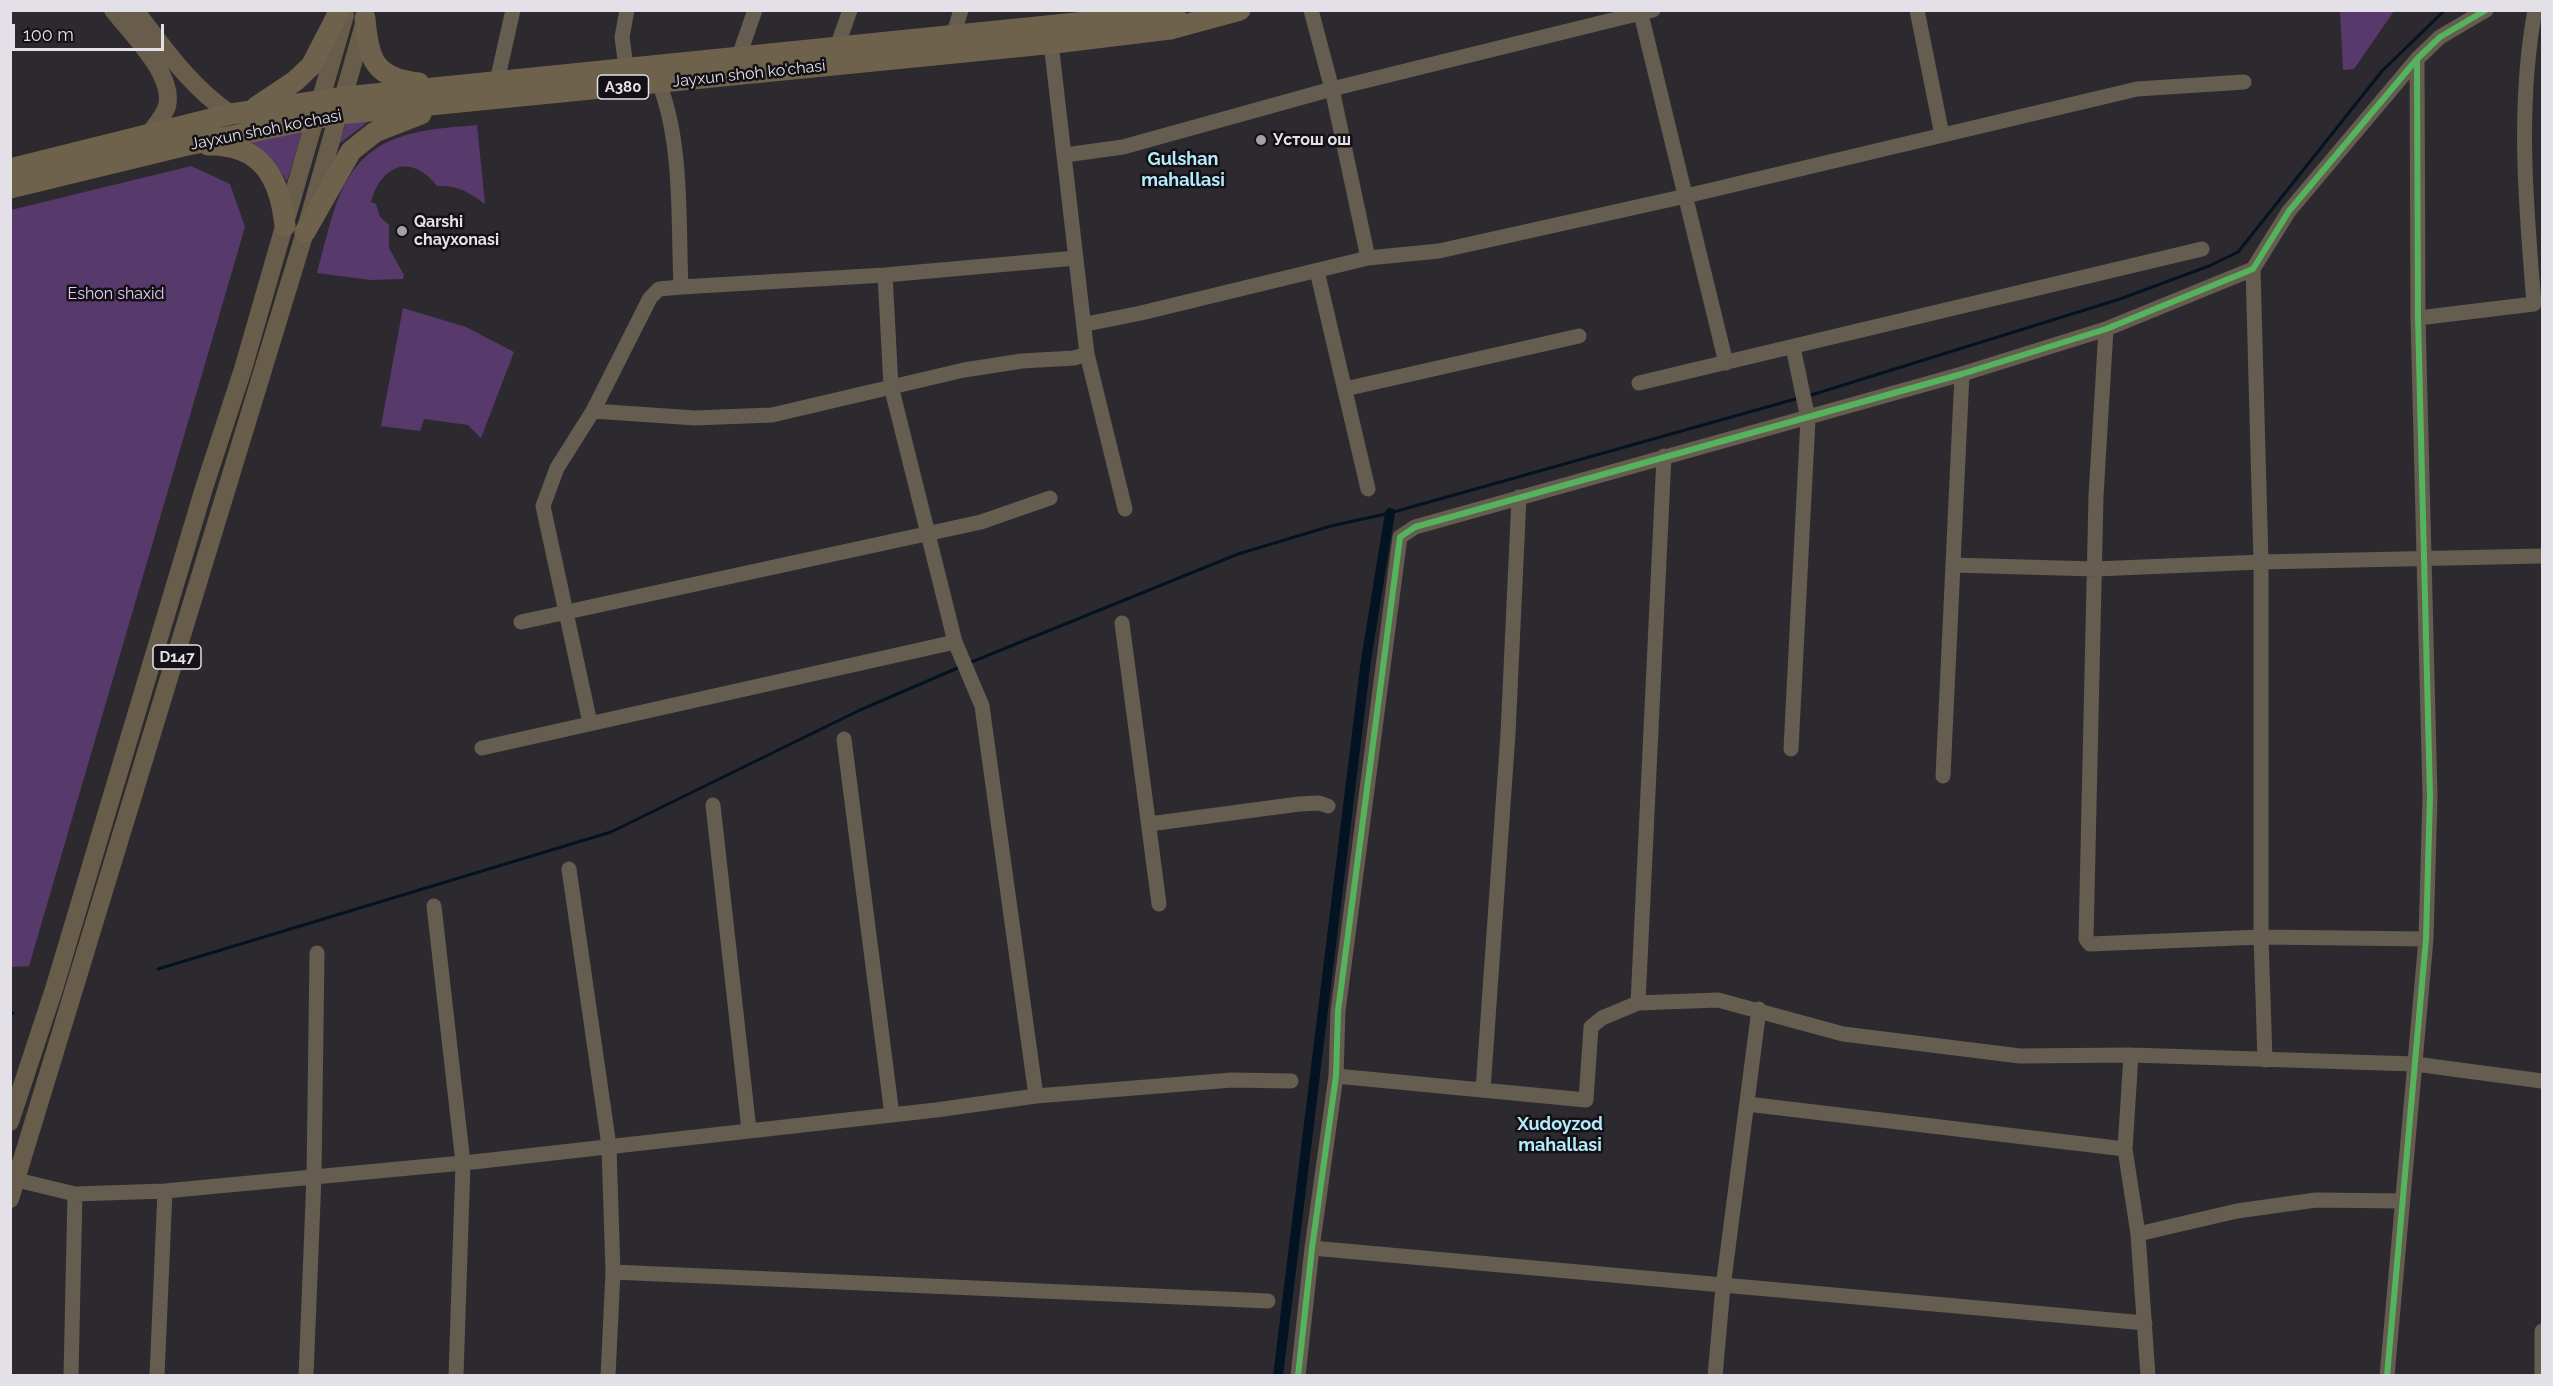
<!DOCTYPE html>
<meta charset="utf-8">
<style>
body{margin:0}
#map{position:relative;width:2553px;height:1386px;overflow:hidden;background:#2d2a2f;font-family:Raleway,sans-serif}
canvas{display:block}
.frame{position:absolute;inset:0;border:12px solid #e4e0e7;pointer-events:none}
.scale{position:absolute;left:12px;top:24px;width:152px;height:27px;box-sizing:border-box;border:3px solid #e4e0e7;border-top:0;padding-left:8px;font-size:18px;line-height:21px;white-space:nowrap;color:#e4e0e7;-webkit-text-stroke:4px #141116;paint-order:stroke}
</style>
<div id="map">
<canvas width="2553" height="1386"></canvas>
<div class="frame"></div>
<div class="scale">100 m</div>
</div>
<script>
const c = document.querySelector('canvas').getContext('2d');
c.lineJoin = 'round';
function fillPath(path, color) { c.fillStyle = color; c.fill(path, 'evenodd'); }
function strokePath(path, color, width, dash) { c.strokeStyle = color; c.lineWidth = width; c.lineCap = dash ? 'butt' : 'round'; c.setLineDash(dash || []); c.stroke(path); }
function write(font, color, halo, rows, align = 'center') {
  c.font = font + ' Raleway,sans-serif'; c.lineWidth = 5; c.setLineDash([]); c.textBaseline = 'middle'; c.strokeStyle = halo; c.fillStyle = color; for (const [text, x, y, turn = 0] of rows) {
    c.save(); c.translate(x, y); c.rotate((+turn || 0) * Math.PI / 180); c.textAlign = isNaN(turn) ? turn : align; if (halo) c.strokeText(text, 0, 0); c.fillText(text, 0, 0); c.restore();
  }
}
fillPath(new Path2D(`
 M2340 11H2394L2354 69 2343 70Z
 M373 118 339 144 347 120Z
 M477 125 485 204C469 192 457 185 437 186 412 153 381 164 371 202L376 204 380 217 389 225V248L404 275 403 279 371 280 317 273C335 210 339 150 414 133 434 128 456 127 477 125Z
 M303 129 287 181 273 160 241 140Z
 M191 166 230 184 245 227 29 966 11 967V210Z
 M403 308 466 327 514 352 481 438 468 425 424 419 420 431 381 426Z`), '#573a6b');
strokePath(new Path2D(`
 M1808 396 2120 299 2209 266 2238 252 2382 71 2445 10
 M969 663 1238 554 1331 526 1390 513 1799 398
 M158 969 611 832 860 710 960 667
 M10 1014 13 1013`), '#041322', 3);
strokePath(new Path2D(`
 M1278 1376 1366 660 1390 513`), '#041322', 10);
strokePath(new Path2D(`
 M1311 10 1332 89 1368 258
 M1640 10 1726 363
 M1917 10 1942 135
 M953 36 961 10
 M1051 43 1087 354 1125 509
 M837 47 850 10
 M739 56 755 10
 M626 67 622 37 627 10
 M497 81 513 10
 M659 83C683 144 678 222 681 287
 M1065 155 1123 147 1332 89 1653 10
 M2253 269 2261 562V937L2265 1060
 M1317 271 1368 489
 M885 275 891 386 955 642 982 706 1036 1096
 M2418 318 2534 304C2526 206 2517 107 2535 10
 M1086 324 1141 313 1368 258 1439 251 1686 196 2137 89 2244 82
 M2106 329 2096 496 2086 939 2090 944 2261 937 2426 939
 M1639 383 2202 249
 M1345 389 1579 336
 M593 411 695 418 772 415 964 370 1022 361 1074 358 1087 354
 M1953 565 2095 569 2261 562 2542 556
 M521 622 981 522 1050 498
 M1122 623 1159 904
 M590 723 543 506 557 468 593 411 650 298 659 289 681 287 885 275 1076 258
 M844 739 892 1115
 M482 748 955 642
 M1791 749 1808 419 1793 347
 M1943 776 1962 374
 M713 805 749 1130
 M1149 824 1299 804 1319 803 1328 806
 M569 869 609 1146 613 1272 608 1376
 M434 906 463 1163 456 1376
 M1638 1003 1664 456
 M2131 1055 2125 1149 2138 1234 2148 1376
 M1336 1076 1586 1100 1591 1027 1602 1018 1638 1003 1718 1000 1843 1034 2020 1056 2131 1055 2415 1064 2542 1081
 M1483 1090 1508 734 1519 497
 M1747 1104 2125 1149
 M17 1180 75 1194 165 1191 473 1162 936 1110 1036 1096 1232 1080 1291 1081
 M2138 1234 2237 1211 2316 1200 2401 1201
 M1312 1248 2145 1323
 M613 1272 1268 1301
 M71 1376 75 1194
 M157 1376 165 1191
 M306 1376 314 1176 317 953
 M1298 1376 1312 1248 1336 1076 1338 1011 1400 537 1415 527 1962 374 2106 329 2253 269 2289 211 2417 59 2440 37 2486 10
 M1715 1376 1723 1287 1759 1009
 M2387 1376 2426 939 2430 796 2418 318 2417 59
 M2542 1376V1331`), '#645d50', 15);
strokePath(new Path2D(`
 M113 10C131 33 175 75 167 106 165 115 155 126 149 134
 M135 10C163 47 192 89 231 114
 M10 1122 54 989 204 488 243 369 345 15
 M10 1199 305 232 364 24`), '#685d4a', 18);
strokePath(new Path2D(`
 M365 18C368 59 374 78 419 83
 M256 107 295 81 311 66 340 10
 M208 145C262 144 280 178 285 226
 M10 169 231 114 345 97 1175 13
 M10 188 183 146 339 114 1055 43 1170 29 1240 10
 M305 232 351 151 375 132 421 114`), '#6e624c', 21);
strokePath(new Path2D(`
 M1298 1376 1312 1248 1336 1076 1338 1011 1400 537 1415 527 1962 374 2106 329 2253 269 2289 211 2417 59 2440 37 2486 10
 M2387 1376 2426 939 2430 796 2418 318 2417 59`), '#56b35d', 6);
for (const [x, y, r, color] of [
 [1261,140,6,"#a4a0a7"],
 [402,231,6,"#a4a0a7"]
]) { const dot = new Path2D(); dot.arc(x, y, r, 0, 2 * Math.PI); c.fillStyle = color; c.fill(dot); strokePath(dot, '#141116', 2); }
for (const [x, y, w] of [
 [623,87,51],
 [177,657,48]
]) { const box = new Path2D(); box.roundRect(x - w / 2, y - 12, w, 24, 4.5); c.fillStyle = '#141116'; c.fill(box); strokePath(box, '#e4e0e7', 1.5); }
write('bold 15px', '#e4e0e7', null, [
 ["A380",623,87],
 ["D147",177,657]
]);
write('16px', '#e4e0e7', '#141116', [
 ["Jayxun shoh ko'chasi",749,74,-6],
 ["Jayxun shoh ko'chasi",266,130,-11]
]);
write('bold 16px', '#e4e0e7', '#141116', [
 ["Устош ош",1273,140],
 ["Qarshi",414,222],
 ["chayxonasi",414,240]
], 'left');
write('16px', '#e2ccf2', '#141116', [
 ["Eshon shaxid",116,294]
]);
write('bold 18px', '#b5ecfc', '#141116', [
 ["Gulshan",1183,160],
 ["mahallasi",1183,181],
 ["Xudoyzod",1560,1125],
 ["mahallasi",1560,1146]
]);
</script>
